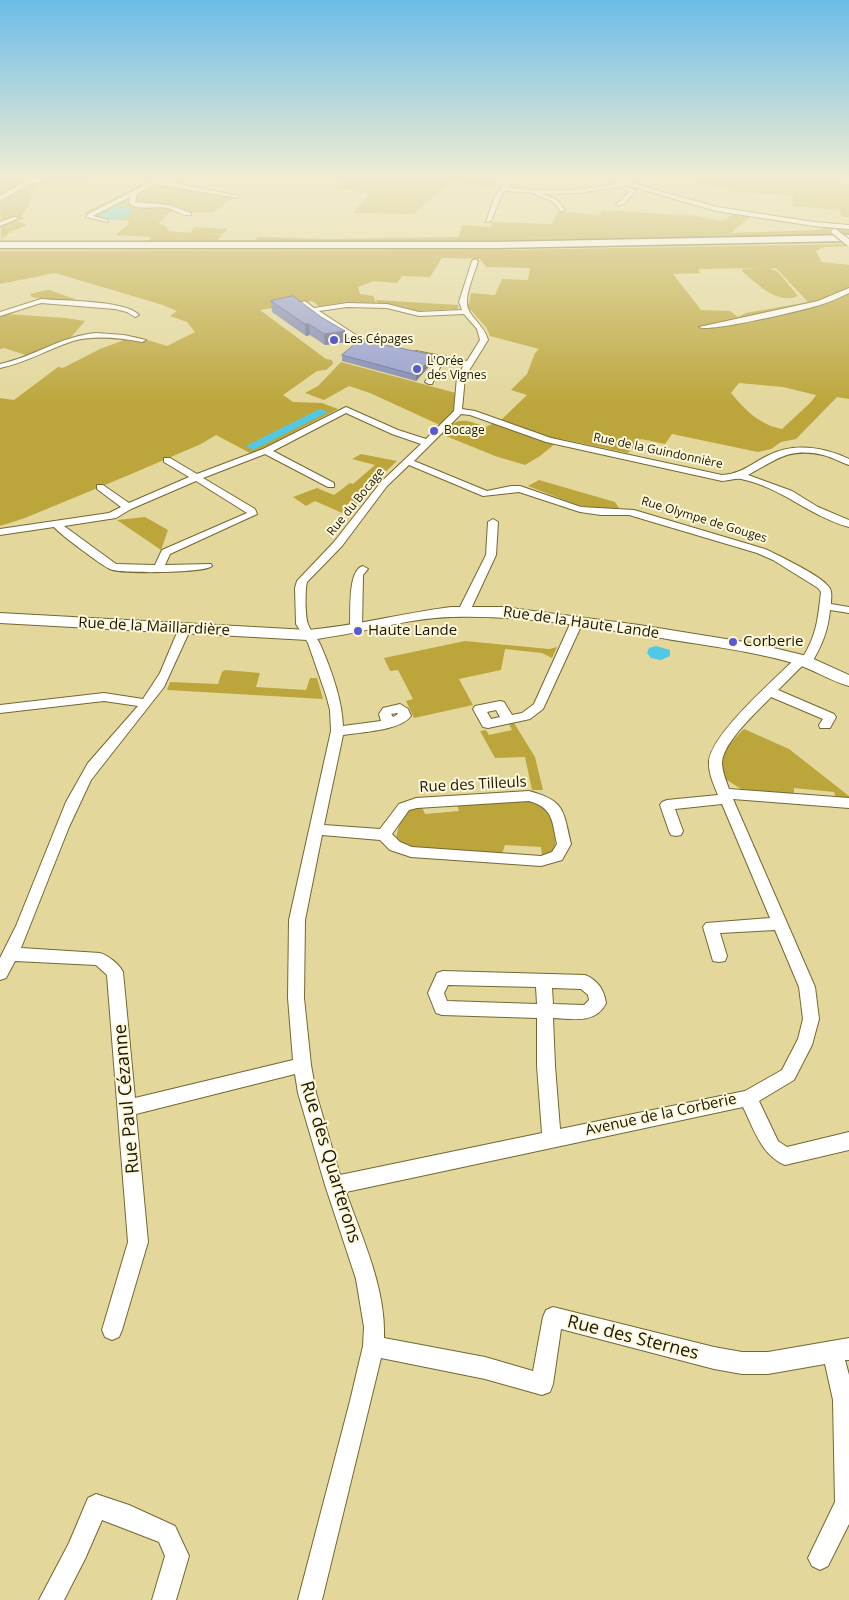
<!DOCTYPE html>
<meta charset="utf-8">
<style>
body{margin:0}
canvas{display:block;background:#e3d79c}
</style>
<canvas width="849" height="1600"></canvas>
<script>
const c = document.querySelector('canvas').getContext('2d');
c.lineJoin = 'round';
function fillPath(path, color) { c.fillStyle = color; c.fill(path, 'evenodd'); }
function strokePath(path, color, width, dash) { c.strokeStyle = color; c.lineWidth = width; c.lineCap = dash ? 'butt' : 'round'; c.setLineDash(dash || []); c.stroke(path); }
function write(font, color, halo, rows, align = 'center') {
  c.font = font + ' "Open Sans",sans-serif'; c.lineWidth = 4; c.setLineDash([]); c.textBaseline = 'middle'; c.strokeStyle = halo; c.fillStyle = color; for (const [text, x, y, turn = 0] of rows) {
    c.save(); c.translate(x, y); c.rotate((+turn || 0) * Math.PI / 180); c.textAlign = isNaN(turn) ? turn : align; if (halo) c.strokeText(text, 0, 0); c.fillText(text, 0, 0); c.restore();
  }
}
fillPath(new Path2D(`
 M0 179H106L40 182 32 192 29 206 21 216 25 218 16 221 27 225 10 232 1 240Z
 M333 179H483L498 182 494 187 450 182 414 214 353 213 370 193 335 188 344 183 332 181Z
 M690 179H849V217H842L839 210 793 206V196L728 191 729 187 693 184 696 180Z
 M161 183 230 193 235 197 212 213 170 212 158 224 165 225 169 231 190 233 195 227 227 229 223 234 207 233 222 235 218 240H255L258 237 327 239 459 237 462 225 491 227 492 222 552 224 558 211 599 215 602 210 697 216 721 221 735 214 751 216 731 233 820 230 823 227 849 228V235C615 243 381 244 148 241L151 237 115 235 128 225 129 221 103 219 84 213 137 186Z
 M849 244V246L824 247 816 251 822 262 849 265V399L837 397 796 439 781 442 771 449 758 452 672 434 665 444 641 439 628 453 561 439 540 456 525 465 495 456 441 434C457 416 464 419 486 427L502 419 527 395 511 390 527 374 535 353 539 349 490 336 486 327 468 307 471 293 495 295 502 279 528 280 530 268 486 267 480 259 442 258 430 277 402 276 397 283 374 281 358 287 360 294 373 296 376 303 346 302 319 306 312 301 260 310 326 359 332 360 333 364 326 370 317 371 283 395 293 402 322 403 338 409 252 454 216 435 201 444 129 475 25 518 0 526V398L14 400 58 367 63 368 100 349 135 336 167 346 195 332 187 322 170 316 177 311 163 305 55 273 0 284V251L508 250ZM761 268 743 269 742 271C757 284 777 305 798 296L777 271 769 269 776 268 808 302 746 313 738 317 730 311 701 310 673 274 700 273 698 269ZM739 383 783 387 816 395 811 402 782 429C760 425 745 410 731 393Z
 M47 290H50L77 300 73 302 37 298 32 297 30 294Z
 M376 300 458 305V309L416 311 400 306 378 304Z
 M6 314 66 318 85 321 71 337 26 355 4 348 0 349V316Z
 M341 362 456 393 454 412 442 426 370 393 349 386 324 400 305 393 318 386Z
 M361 454 397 461 367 489 349 516 315 501 306 506 293 497 317 488 334 495 350 483 353 484 375 465 352 459Z
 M539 480 615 502 619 508 603 511V509L577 505 528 486Z
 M145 517 168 530 161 550 117 520Z
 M465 641 549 649 557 647 552 658 542 653 505 649 501 670 459 679 473 705 414 718 406 701 413 699 398 670 390 671 384 658Z
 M225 670 260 673 256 687 306 690 310 678H317L323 699 167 690 170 682 218 684 222 672Z
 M514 723 535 757 543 790H532L525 757 495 758 480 731 486 730 489 735 512 730 509 724Z
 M744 729 789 749 849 796V798H836L834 792 794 788V794L741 789 724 778C720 754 727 746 744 729Z
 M534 801C552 808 557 832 555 849L550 854 542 856 541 847 505 845 502 854 405 847 401 846 396 838C400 821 402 808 422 807L425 814 459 811 457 805Z`), '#bca63c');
fillPath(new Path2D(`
 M117 205 133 209C126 223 111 222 98 216Z
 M320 409 328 412 253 450 246 446Z
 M656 646 670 650V656L661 660 651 658 647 653 649 648Z`), '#50c8e7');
const street = new Path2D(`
 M35 179H86L32 183 29 181Z
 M146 179H154L240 196 237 198 156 184 137 194 135 202 169 205 191 213V215C182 216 177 211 168 208 155 205 140 212 129 203L130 197 93 216 108 220V222L86 217 88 214 151 182Z
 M509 179H515L508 188C545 191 583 192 619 183L607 179H617L717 207 814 222 849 225V229L814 226 716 211 626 185 624 186 636 190 625 203 618 206 616 203 621 201 629 191 619 187 579 193 542 194 556 199 565 210 562 212 552 201 536 195V193L505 191 501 196 491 221 486 222 495 196Z
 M14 217 19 218 0 226V222Z
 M475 259 478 261C475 272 466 292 467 303 467 316 485 325 488 340L465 377 462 409 475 411 551 438 722 475C741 474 751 464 767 456 793 442 824 447 849 459V465C840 462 832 457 823 455 789 447 776 460 748 475L792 491 818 507 849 520V527C811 517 781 487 741 479 736 478 728 481 722 481L546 442 470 415 461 414 414 461 487 491 511 486H520L581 507 634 510 765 549C778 555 819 575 827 585 833 590 831 597 831 604L849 607V613L830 610C828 631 822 645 812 662L810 665H803L778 690 834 714 836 717 830 728H820L819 725 823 719 771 697C757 712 724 741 722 762 722 771 726 780 729 789L849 798V808L733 799 815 987 819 1019 812 1045 794 1080 759 1101 778 1141 787 1147 849 1132V1150L785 1165C761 1155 754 1129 743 1107L346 1192C362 1238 386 1288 384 1338L485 1357 533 1371 543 1317 546 1310 553 1307 714 1347 742 1352H768L849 1338V1360H845L849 1375V1524L828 1566 820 1570 812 1566 808 1558 835 1502 833 1400 825 1364 768 1374H742L714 1369 561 1329 553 1384 550 1392 542 1395 485 1379 381 1358 322 1600H298L350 1401 363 1346 364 1327 356 1279 325 1185 298 1093 295 1074 136 1114 148 1242 122 1330 119 1337 112 1340 105 1337 102 1330 128 1242 107 975 96 965 15 961 6 978 0 980V958L16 926 66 802 88 763 138 706 104 701 0 713V705L104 693 143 699 160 673 179 628 181 626H189L191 628 164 687 91 780 69 827 21 948 100 953C109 956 119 964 123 972L135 1098 293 1060 288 998 289 920 331 731 330 710 326 695 308 643 296 624 295 588 297 581 334 542 381 482 421 444 392 434 346 413 273 451 334 483V487H328L265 454 203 478 255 509 257 514 170 554 165 565 211 564 212 566C205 573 120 574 110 569 101 565 61 535 54 527L0 535V529L109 513 121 507 97 489V485H103L129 503 189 477 164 462V458H170L197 474 263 449 346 407 398 430 426 439 454 411 457 377 464 365 446 362 441 365 432 384H429L425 382 438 360 412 353 416 351 467 361 480 340 477 329 464 314 419 316 387 308 347 307 319 311 362 339 381 344V348H378L356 343 298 303 305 301 314 308 347 303 387 304 419 312 462 310 459 302 472 261ZM409 465 483 496 519 492 580 512 601 515H629L757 553 773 560 818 588 821 592C818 618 817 634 803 657H797C775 679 713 732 709 761 708 773 714 785 718 795L667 800 662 802 660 805 669 831 671 835 676 836 681 835 683 831 675 809 722 804 770 918 706 923 703 927 713 961 719 962 725 961 727 956 720 933 775 930 799 987 803 1019 798 1039 782 1070 745 1091 560 1129 555 1066 553 1018C573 1019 596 1024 606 1003 604 990 598 980 585 975L443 971 437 973 428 993 436 1013 442 1015 537 1018V1066L542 1133 340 1175 316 1093 311 1065 304 998 305 920 322 835 380 840 390 850 411 857 541 866 562 860 571 844C563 811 566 801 529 791L416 798 399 804 380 829 324 825 343 735C360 732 400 731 411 716L408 709 400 704 383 708 379 714 381 721 343 726C342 699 331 669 320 644 317 637 310 631 308 624 305 616 305 590 307 582L342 546 387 486ZM196 481 247 513 162 550 155 565 116 564 64 526 116 518 131 509ZM397 713 398 714 393 717 391 714ZM529 801C554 808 552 822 557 844L552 852 541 856 412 847 400 842 392 834 409 810 417 808ZM448 985 536 987 537 1004 447 1001 444 993ZM552 988 581 989 588 995 589 1000 584 1005 553 1004Z
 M849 288V293C840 297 830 302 820 305 804 310 708 333 699 327L818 301Z
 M41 299C63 301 125 300 139 315L135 317 127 312 115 309 41 303 0 316V312Z
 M96 333 124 335 146 340 142 342C120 338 95 335 73 341 48 349 26 363 0 368V364C34 357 61 336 96 333Z
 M493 519 498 522 496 555 470 611 468 613H460L458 611 486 555 488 522Z
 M363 566 368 569 363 575 362 628 356 631 350 628C351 614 347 570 363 566Z
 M577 619 583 622 543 709 530 719 488 728 483 727 473 709 475 706 500 701 504 702 512 715 522 713 534 704 571 622ZM496 710 500 717 491 719 487 712Z
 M96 1494 129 1505 175 1526 189 1556 176 1600H152L165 1556 159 1542 102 1520 85 1559 64 1600H39L69 1543 88 1498Z`);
const secondary = new Path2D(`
 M28 179H38L0 201V196Z
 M830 179 849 181V185L831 181Z
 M451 607H503L639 625 757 644 807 656 849 675V686C830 681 813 669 793 663 752 651 709 646 667 639 597 628 525 615 453 617 404 618 357 635 308 640L0 623V613L308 630C356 626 403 613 451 607Z`);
const highway = new Path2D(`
 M849 235V241L496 248H0V242H496Z`);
strokePath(street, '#746830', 2);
strokePath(secondary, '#746830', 2);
strokePath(highway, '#746830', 3);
fillPath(street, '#fff');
fillPath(secondary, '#fff');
fillPath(highway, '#fff');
const streetBridge = new Path2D(`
 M835 232 849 243`);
strokePath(streetBridge, '#746830', 8, []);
strokePath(streetBridge, '#fff', 6);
fillPath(new Path2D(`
 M271 301 345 331 346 342 325 345 310 335 306 336 272 312Z
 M342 355 434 361 416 381 342 361Z`), '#8189b5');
fillPath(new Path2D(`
 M305 324H309L310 335 306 336Z
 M345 331 346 342 325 345 324 334Z
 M434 355V361L416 381V375Z`), '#696f94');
const building = new Path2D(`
 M293 296 321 317 345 331 324 334 309 324H305L271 301Z
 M360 340 434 355 416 375 342 355Z`);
fillPath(building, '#969fd3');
strokePath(building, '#696f94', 1);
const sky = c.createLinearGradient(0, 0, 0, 403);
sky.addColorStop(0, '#6bbce8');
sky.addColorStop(0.44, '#f2edd2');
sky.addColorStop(1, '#f2edd200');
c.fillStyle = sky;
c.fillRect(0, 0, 849, 403);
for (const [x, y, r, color] of [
 [334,340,5,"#575ad1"],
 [417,369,5,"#575ad1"],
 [434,431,5,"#575ad1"],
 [358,631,5,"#575ad1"],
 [733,642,5,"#575ad1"]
]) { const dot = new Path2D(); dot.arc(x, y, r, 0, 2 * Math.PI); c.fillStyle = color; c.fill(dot); strokePath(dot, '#fef8db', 2); }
write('12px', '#1b1601', '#fef8db', [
 ["Les Cépages",344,340],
 ["L'Orée",427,362],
 ["des Vignes",427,376],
 ["Bocage",444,431]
], 'left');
write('12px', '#1b1601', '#fef8db', [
 ["Rue de la Guindonnière",658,451,12],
 ["Rue du Bocage",356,502,-51],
 ["Rue Olympe de Gouges",704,520,17]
]);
write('15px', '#1b1601', '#fef8db', [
 ["Rue de la Haute Lande",581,623,8],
 ["Rue de la Maillardière",154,627,3],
 ["Rue des Tilleuls",473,785,-3],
 ["Avenue de la Corberie",661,1115,-12]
]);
write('15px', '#1b1601', '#fef8db', [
 ["Haute Lande",368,631],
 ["Corberie",743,642]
], 'left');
write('18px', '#1b1601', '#fef8db', [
 ["Rue Paul Cézanne",127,1099,-95],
 ["Rue des Quarterons",330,1162,73],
 ["Rue des Sternes",633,1338,14]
]);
</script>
